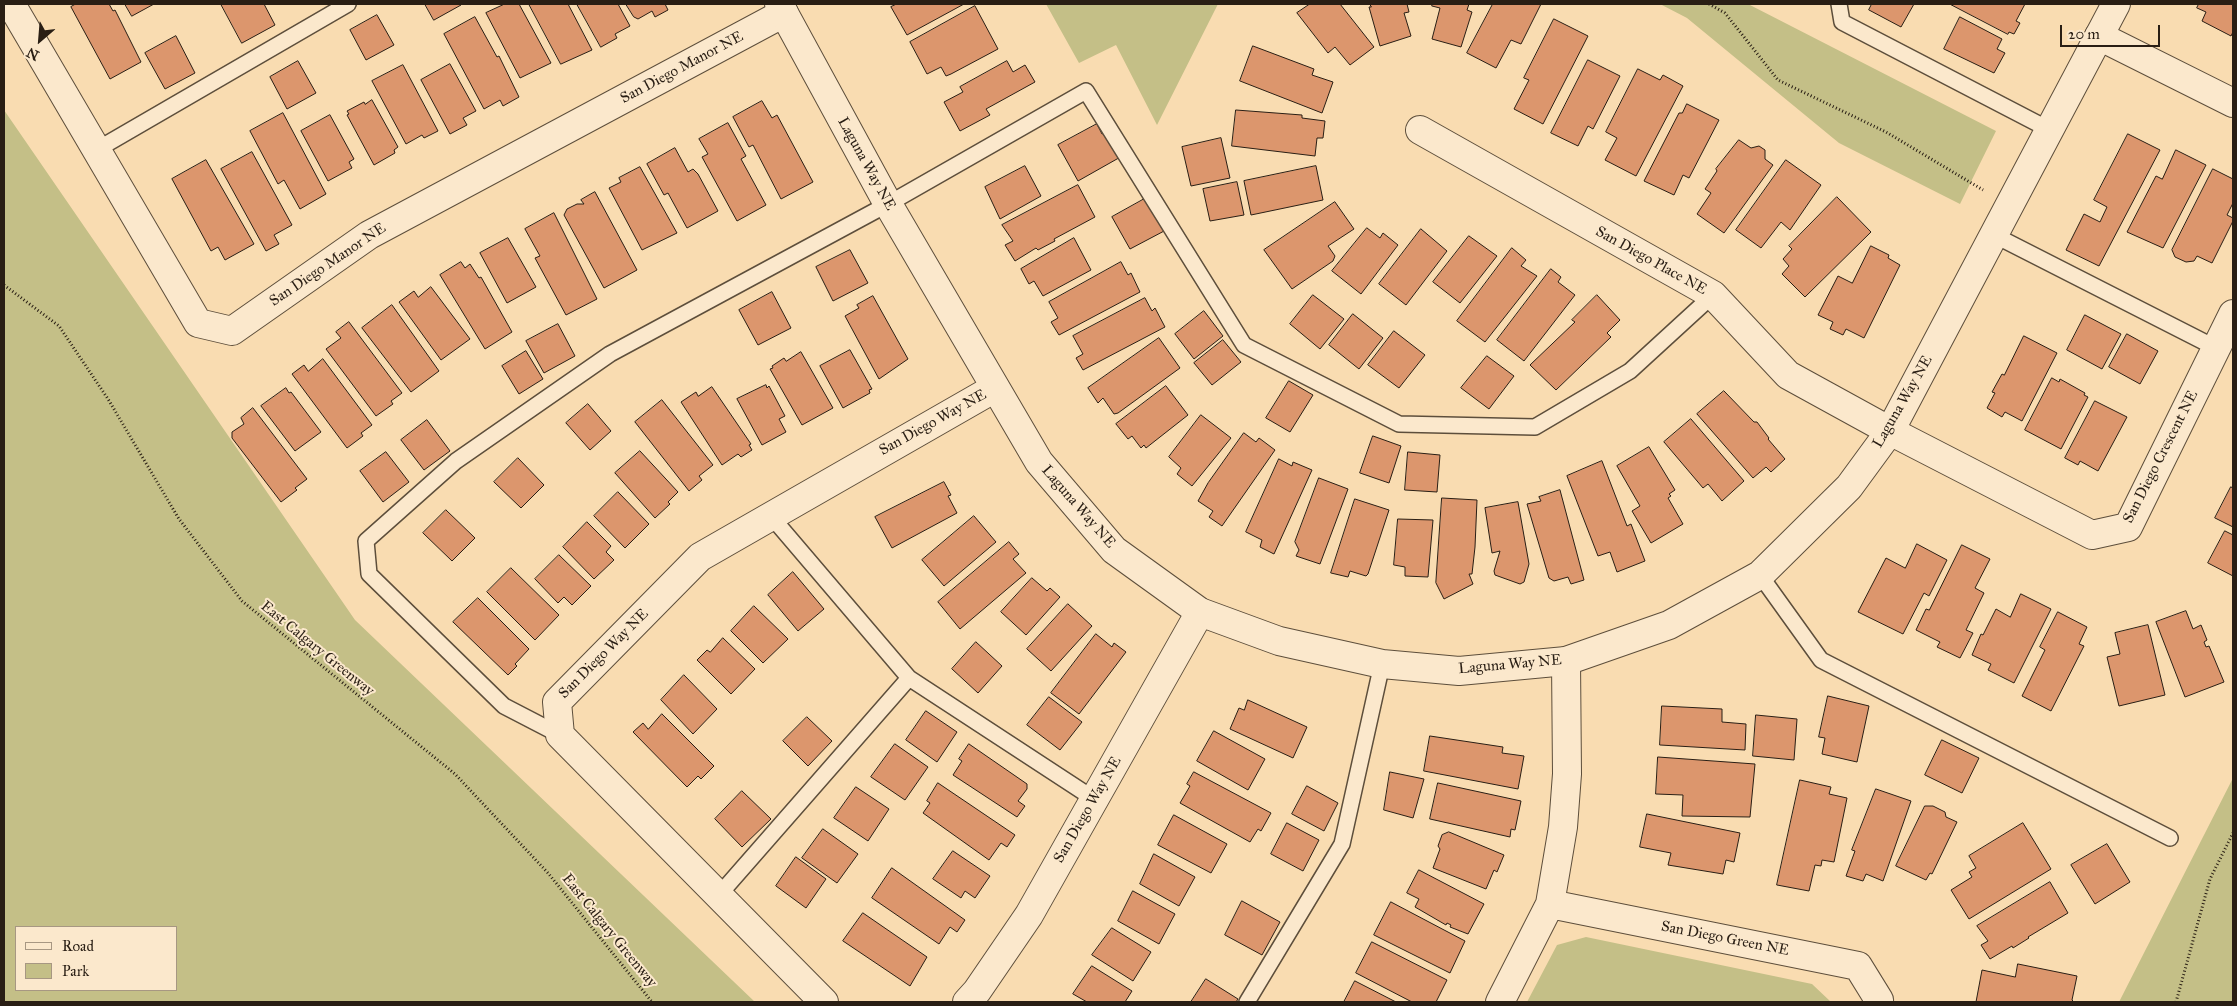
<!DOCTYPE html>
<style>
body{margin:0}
#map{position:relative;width:2237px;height:1006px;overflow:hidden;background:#f9dcb1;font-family:"IM FELL Great Primer",serif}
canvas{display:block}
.frame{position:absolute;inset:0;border:5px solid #291e14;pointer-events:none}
.legend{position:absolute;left:15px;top:926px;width:162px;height:65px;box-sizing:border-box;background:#fbe8cc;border:1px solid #a79782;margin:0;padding:6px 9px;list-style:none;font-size:15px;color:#291e14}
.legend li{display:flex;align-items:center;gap:10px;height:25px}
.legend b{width:25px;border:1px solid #a79782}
.north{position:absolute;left:15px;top:15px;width:50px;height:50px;-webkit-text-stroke:4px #fbe8cc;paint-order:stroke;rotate:207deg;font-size:14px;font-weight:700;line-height:20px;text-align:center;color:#291e14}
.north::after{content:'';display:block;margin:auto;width:18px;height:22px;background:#291e14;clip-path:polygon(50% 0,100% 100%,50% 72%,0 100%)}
.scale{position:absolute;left:2060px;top:25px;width:100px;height:22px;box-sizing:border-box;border:2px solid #291e14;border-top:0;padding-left:6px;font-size:15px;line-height:18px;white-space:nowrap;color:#291e14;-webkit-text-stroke:4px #fbe8cc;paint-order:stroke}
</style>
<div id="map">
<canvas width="2237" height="1006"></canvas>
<div class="frame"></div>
<ul class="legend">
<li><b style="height:6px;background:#fbe8cc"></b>Road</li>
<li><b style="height:14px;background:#c4bf87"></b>Park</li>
</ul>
<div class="north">N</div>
<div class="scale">20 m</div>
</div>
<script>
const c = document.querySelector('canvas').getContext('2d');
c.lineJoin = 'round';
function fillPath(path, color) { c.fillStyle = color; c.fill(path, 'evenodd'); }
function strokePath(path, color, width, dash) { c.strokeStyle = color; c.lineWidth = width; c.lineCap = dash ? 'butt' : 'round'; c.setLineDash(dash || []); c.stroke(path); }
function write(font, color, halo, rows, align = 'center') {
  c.font = font + ' "IM FELL Great Primer",serif'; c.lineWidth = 4; c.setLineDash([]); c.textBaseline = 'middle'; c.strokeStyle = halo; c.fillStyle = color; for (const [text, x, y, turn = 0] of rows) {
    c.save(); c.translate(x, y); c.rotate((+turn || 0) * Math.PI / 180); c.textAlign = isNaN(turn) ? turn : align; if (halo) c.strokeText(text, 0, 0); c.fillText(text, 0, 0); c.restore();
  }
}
fillPath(new Path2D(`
 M1046 4H1218L1157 125 1116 45 1079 63Z
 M1660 4H1748L1996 131 1960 204 1839 143 1687 18Z
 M4 110 355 620 755 1002H4ZM16 927H176V990H16Z
 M2233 778V1002H2119Z
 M1586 937 1812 984 1831 1002H1527L1557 945Z`), '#c4bf87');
const building = new Path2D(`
 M76 4H109L113 11 115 10 141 62 110 79 71 7Z
 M125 4H154L132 16Z
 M221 4H264L275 25 242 43Z
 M425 4H461V5L434 20Z
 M505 4H519L551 63 520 78 486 13Z
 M529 4H568L592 50 561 64Z
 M577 4H618L630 26 615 34 617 38 601 47Z
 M626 4H665L668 10 655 17 652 11 638 19 634 17Z
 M897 4H964L907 35 891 7Z
 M1310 4H1340L1374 47 1350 65 1335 47 1328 53 1297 13Z
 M1370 4H1407L1409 12 1404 13 1411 36 1380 46 1369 7H1371Z
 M1433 4H1469L1467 10 1472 12 1461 47 1432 39 1440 8 1432 6Z
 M1493 4H1541L1521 44 1511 40 1496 68 1467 53Z
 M1872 4H1914L1901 27 1869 10Z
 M1950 4H2025L2016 21 2020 23 2014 34 2009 32 2008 34Z
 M2199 4H2233V32L2231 36 2202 21 2206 12 2197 8Z
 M975 6 998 49 951 74 946 76 941 67 927 74 910 42Z
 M377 15 394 45 366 60 350 30Z
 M475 17 497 57 499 56 519 97 503 106 500 100 484 109 444 34Z
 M1960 17 2002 39 1997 49 2005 53 1994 73 1944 49Z
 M1554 19 1588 36 1543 124 1514 109 1529 80 1524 78Z
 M176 36 195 73 165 89 145 53Z
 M1253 46 1314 69 1312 75 1333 82 1322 113 1240 81Z
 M1588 60 1620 76 1593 129 1588 126 1578 146 1551 133Z
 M298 61 316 93 287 109 270 77Z
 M1007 61 1013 72 1025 65 1035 82 986 109 990 115 960 131 944 102 963 92 960 87Z
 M450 64 476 111 463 118 467 125 450 134 421 80Z
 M403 65 438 131 424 138 422 135 406 144 372 81Z
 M1638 69 1660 80 1663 75 1683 86 1636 176 1605 160 1617 138 1606 132Z
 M372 100 398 147 394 150 395 153 374 165 347 115 349 114 347 111 364 102 365 104Z
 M762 101 772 118 777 115 813 182 781 199 753 145 749 147 733 117Z
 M1687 104 1719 120 1689 178 1683 175 1674 195 1644 181 1679 113H1682Z
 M1236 110 1302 115V118L1325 121 1323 138H1317L1315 156 1232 146Z
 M283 113 326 194 300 209 284 180 278 184 250 131Z
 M330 115 354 159 349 162 352 168 328 181 301 131Z
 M728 123 746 156 741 159 766 205 737 221 702 157 708 154 699 139Z
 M1097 124 1102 134 1110 130 1124 155 1078 181 1058 145Z
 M2128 134 2160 150 2099 266 2066 250 2084 214 2100 222 2107 207 2094 200Z
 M1221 138 1230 178 1191 186 1182 147Z
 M1739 140 1751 148 1759 146 1765 150V159L1773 165 1724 233 1697 214 1711 193 1705 189 1717 171 1716 169Z
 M675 148 688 172 693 169 698 174 718 211 687 228 668 193 664 195 647 164Z
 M2176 150 2206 165 2163 248 2127 232 2156 176 2162 179Z
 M252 152 292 225 274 235 279 244 266 251 221 169Z
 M206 160 254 244 225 260 218 247 211 251 172 179Z
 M1786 160 1821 185 1790 230 1781 222 1761 248 1736 230Z
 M1025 166 1041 196 1000 219 985 187Z
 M1316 166 1323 200 1251 215 1244 181Z
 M640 167 677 233 642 250 609 188 621 182 619 178Z
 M2213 169 2233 179V203L2227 215 2233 218V221L2212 263 2197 256 2194 261 2186 262 2175 257 2172 250Z
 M1237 182 1244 215 1210 221 1203 189Z
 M1078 185 1095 217 1054 239 1055 241 1038 250 1036 248 1015 261 1005 245 1013 241 1002 225Z
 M595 192 637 270 604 288 564 215 567 209 577 204H584L581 200Z
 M1148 197 1166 230 1130 249 1112 217Z
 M1837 197 1871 232 1805 297 1782 274 1789 266 1783 259 1792 249 1789 246Z
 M1335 202 1354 229 1328 246 1335 256 1333 261 1292 289 1264 250Z
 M554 213 597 299 566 315 535 258 540 256 525 229Z
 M1367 228 1380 238 1383 233 1398 245 1361 294 1332 271Z
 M1421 229 1447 251 1406 305 1379 284Z
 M1469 236 1497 256 1460 303 1433 282Z
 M508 238 536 287 507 303 480 253Z
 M1074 238 1091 270 1043 296 1034 281 1029 284 1021 269Z
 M1871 246 1889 255 1888 258 1900 265 1864 338 1846 329 1843 335 1830 329 1833 322 1818 315 1838 276 1852 283Z
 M1512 248 1526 260 1521 266 1537 276 1485 342 1457 321Z
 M850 250 868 283 833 301 816 267Z
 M461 262 465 268 470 264 479 278 481 277 512 332 485 349 440 275Z
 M1121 262 1128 275 1131 273 1140 292 1059 335 1051 322 1058 318 1049 302Z
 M1551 269 1561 277 1558 282 1575 295 1524 361 1497 340Z
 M431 287 470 339 441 360 399 302 414 291 418 297Z
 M772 292 791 328 758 345 739 310Z
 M1313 295 1344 319 1320 349 1290 324Z
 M1597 295 1620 320 1607 333 1611 337 1556 390 1530 365 1575 322 1572 320Z
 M873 296 908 359 879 379 845 316 859 308 857 305Z
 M1145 298 1152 311 1155 308 1165 327 1083 370 1076 358 1083 354 1073 336Z
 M392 305 439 371 411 392 362 328Z
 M1204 311 1223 336 1194 359 1175 334Z
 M1353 314 1383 338 1359 369 1329 345Z
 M2085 315 2121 334 2102 369 2067 350Z
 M349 322 402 393 391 401 393 404 376 416 326 349 341 338 336 332Z
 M558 324 575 356 544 373 526 341Z
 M1394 331 1425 355 1399 388 1368 365Z
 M2127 334 2158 351 2140 384 2109 367Z
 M2024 336 2057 353 2022 421 2005 412 2002 417 1987 408 1995 393 1992 392 2002 374 2004 375Z
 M1159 338 1180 368 1118 413 1114 414 1103 398 1098 403 1088 388Z
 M1223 340 1241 362 1212 385 1194 363Z
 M850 350 872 389 869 390 870 393 843 408 820 366Z
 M526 351 543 379 519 394 502 366Z
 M801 352 833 408 802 425 770 369 773 368 772 366 784 358 786 361Z
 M1487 356 1514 376 1489 409 1461 388Z
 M323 359 372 425 361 433 363 436 347 448 292 374 304 365 308 371Z
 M2052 378 2059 382 2060 379 2085 393 2084 395 2088 397 2061 449 2025 430Z
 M1289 381 1313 395 1290 432 1266 418Z
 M766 385 767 388 769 386 785 416 779 419 786 432 762 445 737 399Z
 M1166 386 1188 415 1146 448 1144 445 1141 448 1132 436 1128 439 1116 424Z
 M712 387 751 444 749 445 752 450 741 457 738 454 722 465 681 402 696 392 698 396Z
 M286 388 289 393 291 392 321 432 295 451 261 406Z
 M1724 391 1754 422H1757L1769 438 1768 439 1785 459 1771 472 1766 467 1753 478 1697 414Z
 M662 400 713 465 699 476 702 480 689 491 635 422Z
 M2095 401 2127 417 2098 471 2080 461 2078 465 2065 458Z
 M588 404 611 431 590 450 566 423Z
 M253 408 307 479 295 488 297 490 281 502 232 438V432L244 424 241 418Z
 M1201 415 1231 438 1192 486 1177 474 1181 468 1169 457Z
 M1691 419 1744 481 1722 501 1708 484 1703 488 1664 442Z
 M427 420 450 451 424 470 401 440Z
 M1244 433 1256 442 1259 438 1275 450 1222 526 1209 517 1213 511 1198 501 1208 483Z
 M1373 436 1401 446 1389 483 1360 473Z
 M1649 447 1675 490 1669 494 1671 496 1668 498 1683 524 1651 543 1632 511 1640 506 1617 466Z
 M640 451 678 492 668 502 670 504 655 518 615 473Z
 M386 452 409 482 383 502 360 471Z
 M1408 452 1440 455 1437 492 1405 490Z
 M518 458 544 485 521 508 494 482Z
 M1279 459 1292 466 1293 462 1312 470 1274 554 1260 547 1262 540 1246 532Z
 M1602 461 1627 526 1631 524 1645 561 1617 572 1610 552 1598 556 1567 476Z
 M1319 478 1348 489 1320 564 1296 556 1299 550 1295 542Z
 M944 482 951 495 948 496 957 513 892 548 875 517Z
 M2231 487 2233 488V527L2215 518Z
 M1560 490 1584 580 1571 584 1568 577 1554 581 1549 578 1527 504 1541 501 1539 497Z
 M618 492 649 524 625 548 594 516Z
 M1442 498 1477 500 1475 547 1472 574H1469L1473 584 1444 599 1436 583Z
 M1355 499 1389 510 1368 574 1366 576 1350 571 1348 577 1331 573Z
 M1518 502 1529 564 1524 582 1520 584 1495 575 1494 571 1500 551 1492 553 1485 508Z
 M446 510 475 538 452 561 423 533Z
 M974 516 996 542 944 586 922 560Z
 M1398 519 1433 520 1428 577 1405 576V567L1394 565Z
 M587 522 611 546 606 552 614 560 594 579 563 547Z
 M2225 531 2233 535V576L2208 563Z
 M1009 542 1019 554 1013 559 1026 573 960 629 938 602Z
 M1917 544 1947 560 1929 596 1924 593 1903 634 1858 612 1886 558 1905 568Z
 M1962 545 1990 559 1975 588 1984 593 1966 630 1973 633 1960 658 1937 647 1940 642 1916 630 1926 609 1929 610Z
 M559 555 591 586 572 605 564 597 558 603 535 579Z
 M511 568 559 615 535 640 487 592Z
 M793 572 824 609 798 631 768 595Z
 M1032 578 1047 591 1050 588 1060 597 1026 635 1001 612Z
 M2021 594 2051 609 2014 683 1988 670 1991 664 1972 655 1981 634 1983 635 1996 609 2010 617Z
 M478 598 529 649 515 664 517 666 508 675 453 622Z
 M1068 604 1092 626 1051 671 1027 649Z
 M754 606 788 639 763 663 731 631Z
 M2186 611 2193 629 2201 625 2207 640 2204 642 2206 647 2209 646 2224 682 2185 697 2156 622Z
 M2058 612 2087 627 2079 644 2084 646 2051 711 2022 696 2045 650 2040 647Z
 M2148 625 2165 695 2119 706 2107 657 2120 654 2115 633Z
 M1096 634 1112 647 1114 643 1126 652 1079 714 1051 693Z
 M723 638 755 669 731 694 697 660 707 650 710 652Z
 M976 642 1002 666 978 693 952 669Z
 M684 675 717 709 693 734 661 700Z
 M1828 696 1869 706 1857 762 1822 754 1825 738 1819 737Z
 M1049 697 1082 722 1060 750 1027 725Z
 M1248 700 1307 727 1293 758 1230 729 1239 708 1244 710Z
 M1662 706 1722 709V722L1746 724 1745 750 1660 745Z
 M926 711 957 732 937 762 906 740Z
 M662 714 714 766 701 779 698 776 687 787 633 732 643 723 648 729Z
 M1756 715 1797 719 1794 760 1753 756Z
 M807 717 832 741 808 766 783 741Z
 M1214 731 1265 759 1248 790 1197 761Z
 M1430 736 1503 747 1502 753 1524 756 1518 789 1424 771Z
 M1942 740 1979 758 1962 793 1925 775Z
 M895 744 928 767 905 800 871 777Z
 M969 744 1027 784V789L1018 801 1025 806 1017 817 953 775 962 761 959 759Z
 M1658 757 1755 764 1750 817 1682 816 1683 795 1656 794Z
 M1194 772 1271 813 1261 831 1258 829 1250 842 1180 803 1190 786 1187 784Z
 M1390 772 1424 779 1413 818 1384 810Z
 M1800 780 1831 787 1829 794 1847 798 1834 862 1822 860 1821 866 1815 865 1809 891 1777 885Z
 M938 783 1015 835 1007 847 1001 843 989 860 923 813 930 803 927 801Z
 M1438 783 1521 801 1515 830 1511 829 1510 837 1430 819Z
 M1307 786 1338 803 1324 831 1292 814Z
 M856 787 889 809 868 841 834 818Z
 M1876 789 1911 801 1883 881 1866 874 1863 881 1846 876 1855 851 1852 850Z
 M742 791 771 819 742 847 715 819Z
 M1925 806H1933L1945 812 1946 817 1957 822 1932 874 1930 873 1926 880 1896 866Z
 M1647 814 1740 833 1734 862 1726 860 1723 874 1668 865 1671 853 1640 847Z
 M1174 815 1227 844 1211 873 1158 845Z
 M1287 823 1319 840 1303 871 1271 854Z
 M2023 823 2051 869 1969 919 1951 890 1972 877 1969 872 1976 868 1969 856Z
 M823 829 858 854 837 883 802 858Z
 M1449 832 1504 855 1497 872 1494 870 1486 889 1433 868 1440 849 1438 846 1442 835Z
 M2107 844 2130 882 2095 904 2071 865Z
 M953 851 990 876 975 898 965 891 961 898 933 879Z
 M1154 854 1195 877 1179 906 1140 884Z
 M796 857 826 879 806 908 776 886Z
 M892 868 965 920 957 932 950 927 939 944 872 898Z
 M1419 870 1484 904 1468 934 1450 927 1451 925 1447 923 1446 925 1415 907 1419 899 1407 893Z
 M2050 882 2068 913 2028 937 2029 938 2013 948 2012 946 1990 959 1981 945 1988 941 1977 926Z
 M1133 891 1175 914 1159 944 1118 921Z
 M1242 901 1280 922 1262 955 1225 935Z
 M1391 902 1465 941 1450 973 1374 935Z
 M863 913 927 957 910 986 843 941Z
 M1112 928 1151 952 1133 981 1092 955Z
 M1372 942 1447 980 1436 1002H1412L1356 973Z
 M2018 964 2077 976 2072 1000 2074 1002H1976L1982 970 2015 977Z
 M1092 966 1132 991 1125 1002H1087L1073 994Z
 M1206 979 1238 999 1236 1002H1191Z
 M1355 981 1396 1002H1344Z`);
fillPath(building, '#dc966d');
strokePath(building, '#291e14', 1);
const service = new Path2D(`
 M1839 4 1842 22 2050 130
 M98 149 348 4
 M1994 235 2216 348
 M770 515 909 678 1094 799
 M1760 575 1821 660 2170 838
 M560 735 504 706 369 574 366 541 456 461 610 354 888 204 1086 91 1244 345 1399 424 1535 427 1630 371 1713 295
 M719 895 909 678
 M1247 1002 1342 844 1382 664`);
const minor = new Path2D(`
 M11 4 198 323 232 331 369 235 784 13
 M2099 36 2233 103
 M1420 130 1713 295 1788 375 1890 431 2092 535 2128 527 2233 314
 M1550 904 1858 966 1879 1000 1878 1002
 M824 1002 560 735 557 702 700 557 995 388
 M967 1002 977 991 1029 915 1200 612
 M1500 1002 1550 904 1563 827 1567 774 1566 661`);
const tertiary = new Path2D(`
 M779 4 888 204 1039 462 1114 550 1200 612 1279 641 1382 664 1459 671 1566 661 1669 625 1760 575 1849 487 1890 431 2116 4`);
strokePath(service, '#5d4e3b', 18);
strokePath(minor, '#5d4e3b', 30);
strokePath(tertiary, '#5d4e3b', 30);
strokePath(new Path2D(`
 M1709 4 1725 13 1778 80 1886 132 1983 190
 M4 285 59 326 108 399 179 519 242 601 455 774 548 873 652 1002
 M2176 1002 2210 879 2233 833`), '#291e14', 3, [1, 2.5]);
strokePath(service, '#fbe8cc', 15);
strokePath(minor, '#fbe8cc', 28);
strokePath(tertiary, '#fbe8cc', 28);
write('15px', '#291e14', '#fbe8cc', [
 ["San Diego Manor NE",682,68,-28],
 ["Laguna Way NE",866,164,61],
 ["San Diego Place NE",1651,261,29],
 ["San Diego Manor NE",328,265,-34],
 ["Laguna Way NE",1903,402,-60],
 ["San Diego Way NE",933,423,-29],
 ["San Diego Crescent NE",2161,457,-63],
 ["Laguna Way NE",1078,507,49],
 ["East Calgary Greenway",317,649,39],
 ["San Diego Way NE",604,654,-45],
 ["Laguna Way NE",1510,665,-5],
 ["San Diego Way NE",1088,810,-60],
 ["East Calgary Greenway",609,931,51],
 ["San Diego Green NE",1725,939,11]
]);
</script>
